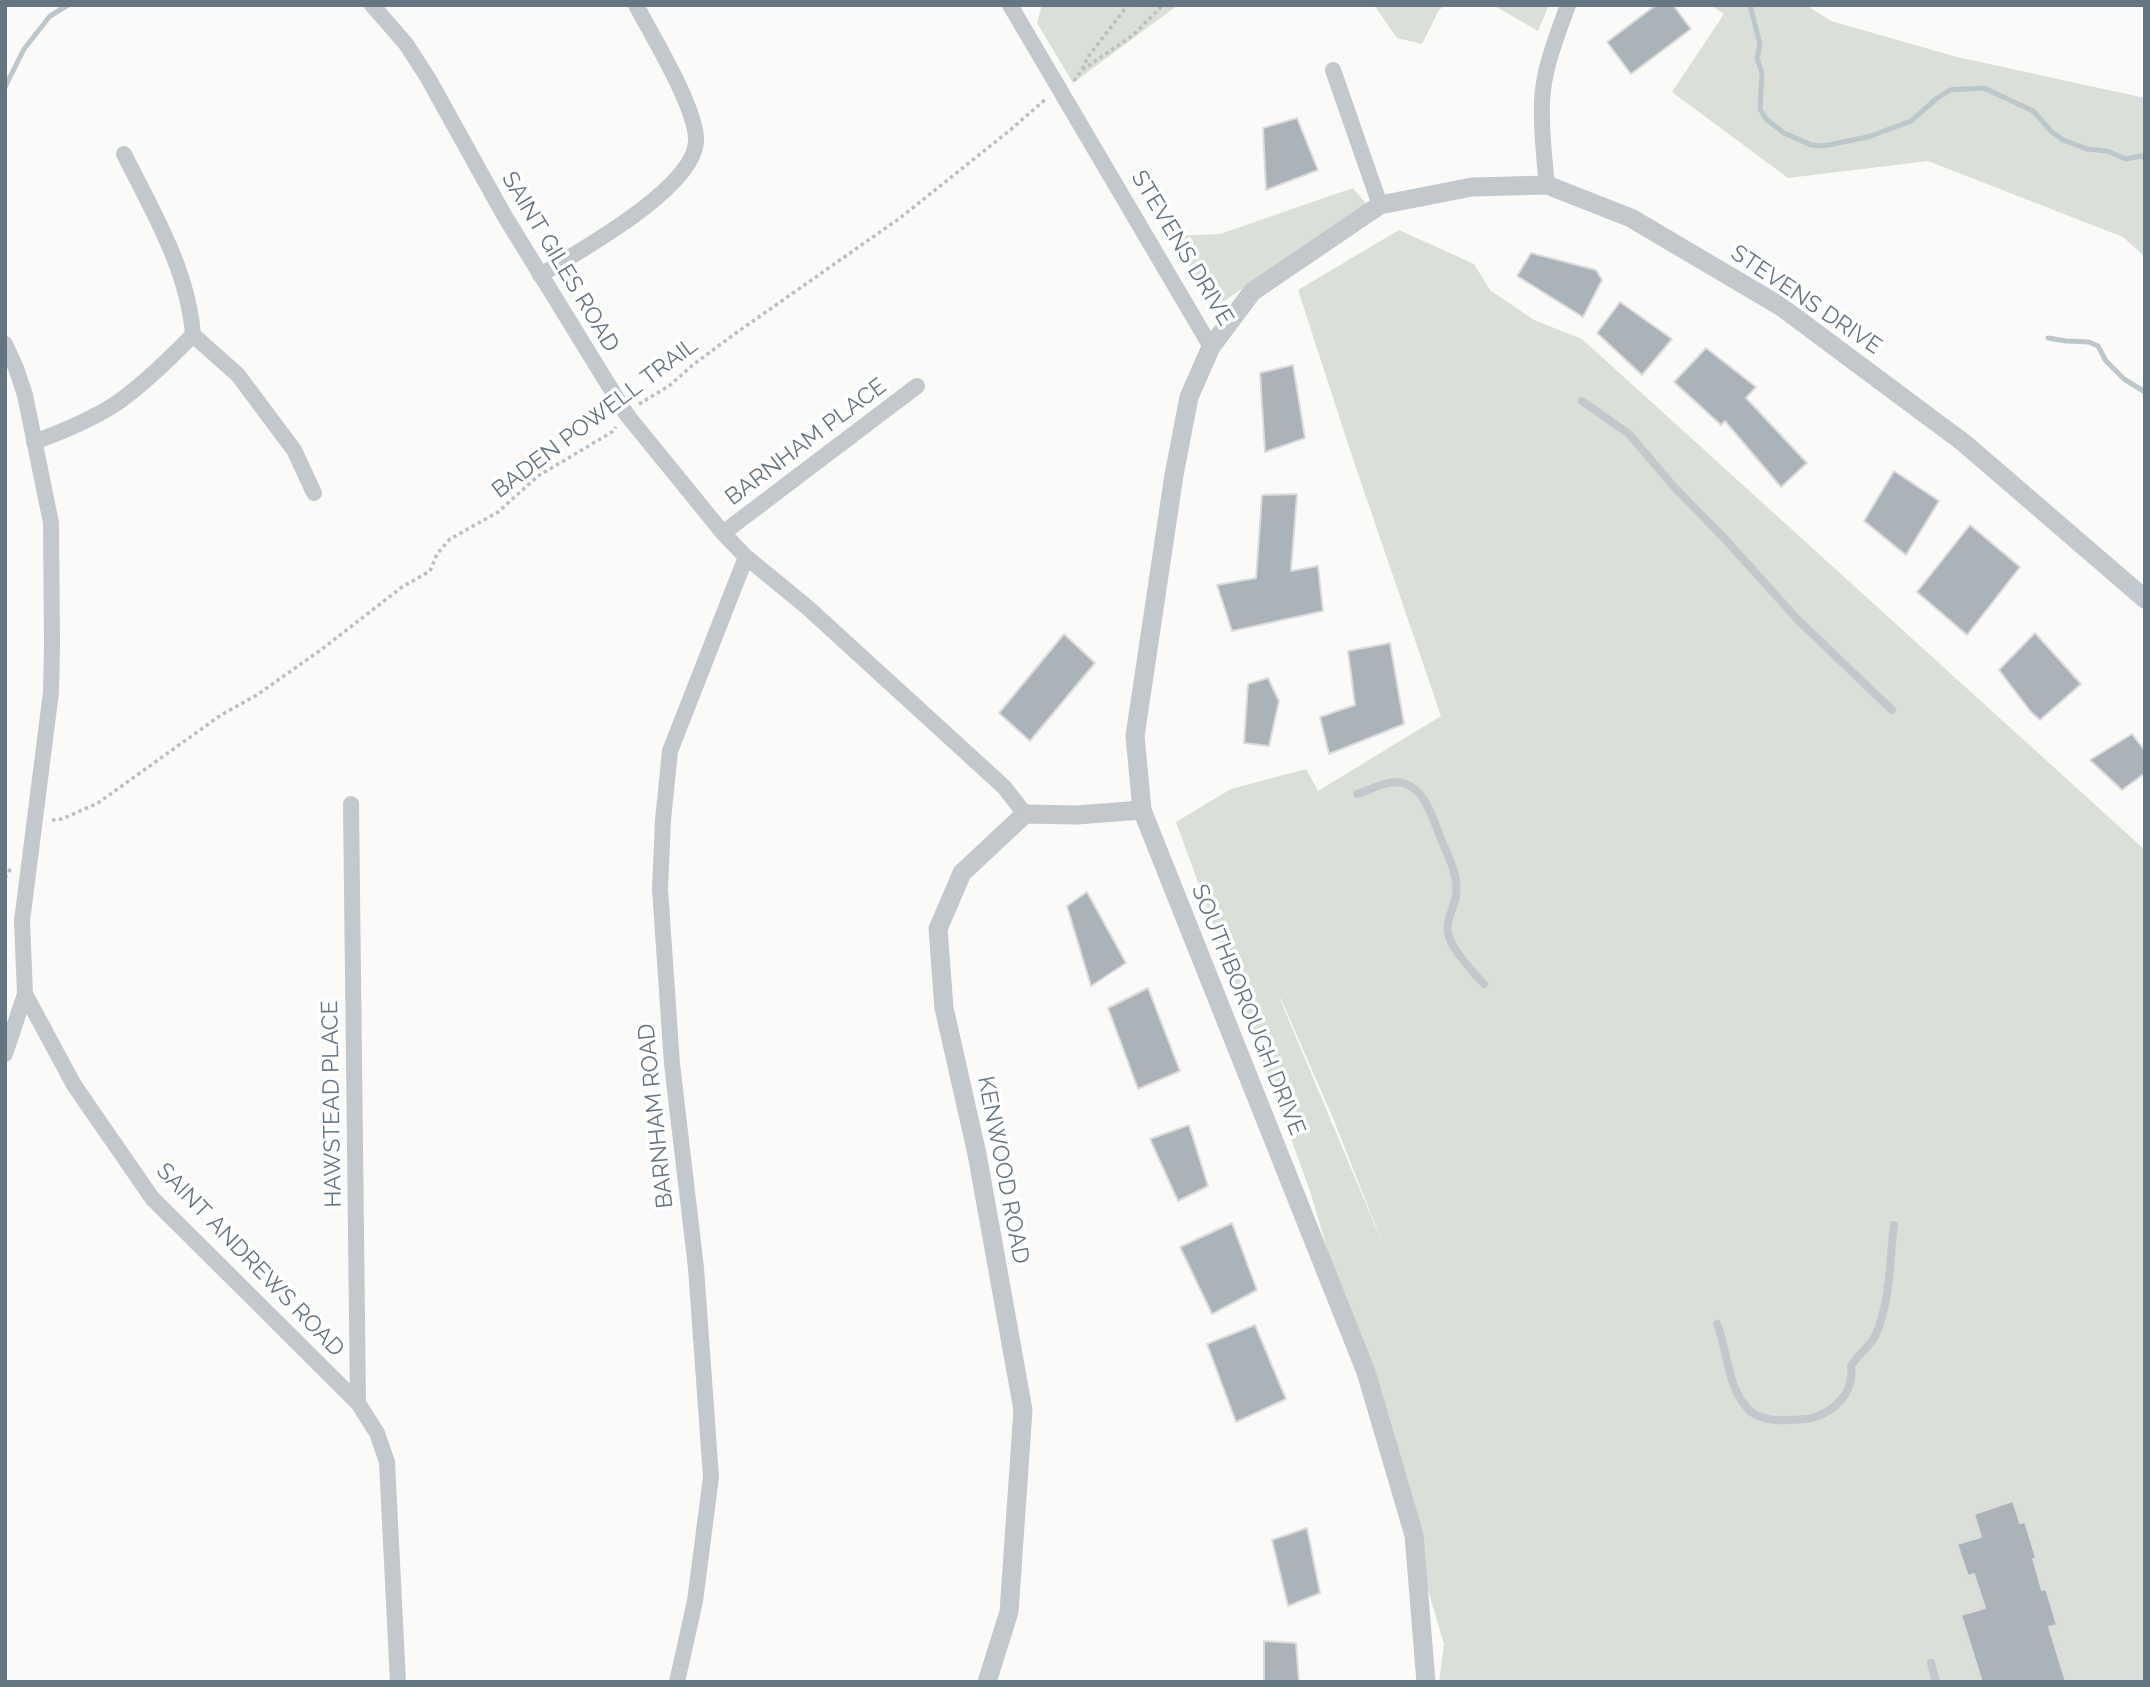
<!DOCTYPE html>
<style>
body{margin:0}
#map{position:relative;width:2150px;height:1687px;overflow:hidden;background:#fafaf8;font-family:Raleway,sans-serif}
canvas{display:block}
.frame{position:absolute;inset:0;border:7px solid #657683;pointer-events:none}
</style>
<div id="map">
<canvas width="2150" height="1687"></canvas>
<div class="frame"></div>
</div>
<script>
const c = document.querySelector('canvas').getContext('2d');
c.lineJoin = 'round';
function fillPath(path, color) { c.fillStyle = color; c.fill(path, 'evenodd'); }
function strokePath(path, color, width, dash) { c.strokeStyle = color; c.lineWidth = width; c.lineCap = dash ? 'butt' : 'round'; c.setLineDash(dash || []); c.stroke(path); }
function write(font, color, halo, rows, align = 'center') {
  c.font = font + ' Raleway,sans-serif'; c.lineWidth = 7; c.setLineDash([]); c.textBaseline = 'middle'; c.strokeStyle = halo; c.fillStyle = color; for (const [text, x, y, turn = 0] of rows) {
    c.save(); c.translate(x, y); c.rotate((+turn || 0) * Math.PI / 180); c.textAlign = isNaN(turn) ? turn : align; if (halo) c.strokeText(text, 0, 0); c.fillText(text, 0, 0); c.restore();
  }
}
fillPath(new Path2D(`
 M1042 5H1178L1073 83 1037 23Z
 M1374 5H1446L1439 10 1422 44 1397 38Z
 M1493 5H1549L1538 31Z
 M1711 5H1806L1831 21 1957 57 2145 98V257L2123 237 1928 161 1788 178 1672 92 1724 14Z
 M1353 188 1366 204 1214 308 1172 236 1220 234Z
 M1399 230 1474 264 1490 290 1534 320 1582 339 2145 850V1682H1439L1444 1644 1310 1191 1176 822 1231 789 1306 769 1318 791 1441 716 1352 456 1298 290ZM1281 999 1333 1118 1384 1247 1280 999Z`), '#dadfd7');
strokePath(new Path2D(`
 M1750 5 1760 44 1757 58 1762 73 1760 109 1766 119 1784 133 1811 145 1823 146 1868 137 1911 121 1936 99 1950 90 1984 88 2033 111 2052 132 2063 140 2087 149 2107 151 2126 159 2141 156 2145 158
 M5 87 24 49 50 16 68 5
 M2048 338 2066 341 2089 342 2098 346 2106 361 2124 379 2145 392`), '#bbc7cb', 5);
const building = new Path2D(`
 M1656 5H1673L1691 29 1631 74 1607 42Z
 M1297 118 1318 170 1266 190 1263 128Z
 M1531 253 1596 270 1602 280 1583 317 1517 276Z
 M1620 302 1672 339 1642 375 1597 333Z
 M1706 348 1756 387 1746 398 1807 463 1781 487 1725 421 1721 425 1674 382Z
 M1293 365 1305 438 1265 452 1260 373Z
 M1894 471 1939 501 1906 555 1864 521Z
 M1297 494 1291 571 1318 566 1323 611 1232 631 1217 585 1256 578 1262 495Z
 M1970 525 2020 567 1967 635 1917 592Z
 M2035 633 2081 684 2040 720 2031 712 1999 670Z
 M1064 634 1095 663 1030 741 999 713Z
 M1390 643 1404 724 1329 754 1320 717 1355 705 1348 651Z
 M1268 678 1279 701 1269 746 1244 743 1248 684Z
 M2132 734 2145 751V773L2122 790 2090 760Z
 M1087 892 1126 963 1091 986 1067 906Z
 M1148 988 1180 1071 1138 1089 1108 1008Z
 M1189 1125 1208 1186 1178 1201 1150 1139Z
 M1232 1223 1257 1290 1212 1314 1180 1247Z
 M1255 1325 1286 1399 1236 1422 1207 1344Z
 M2013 1501 2020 1523 2025 1522 2036 1558 2033 1559 2042 1590 2046 1589 2057 1625 2049 1627 2066 1682H1982L1961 1615 1985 1608 1974 1574 1968 1576 1957 1544 1981 1537 1974 1514Z
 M1307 1528 1320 1593 1288 1606 1272 1540Z
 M1264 1641 1296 1643 1299 1682H1264Z`);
fillPath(building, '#aab3b9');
strokePath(building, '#dcdcda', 2);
strokePath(new Path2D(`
 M1082 69 1088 57 1128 5
 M1074 81 1081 71 1133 35 1163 5
 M639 404 669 386 694 364 736 333 900 218 1009 131 1047 98
 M52 820 62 819 98 803 221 715 257 695 322 649 402 587 430 571 437 554 450 539 498 512 538 476 612 432 616 427
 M5 878 11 868`), '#bbbfc2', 3.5, [3.5, 3.5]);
strokePath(new Path2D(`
 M1582 401 1629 434 1675 488 1725 539 1798 620 1892 710
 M1357 794C1371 790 1388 779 1403 783 1426 789 1433 820 1441 839 1448 856 1459 876 1456 895 1454 910 1444 921 1449 937 1454 951 1473 973 1484 984
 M1717 1324C1728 1351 1727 1388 1749 1410 1760 1420 1776 1421 1791 1420 1798 1419 1805 1420 1812 1418 1835 1412 1855 1391 1851 1366 1857 1355 1869 1348 1875 1336 1891 1301 1889 1262 1894 1225
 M1931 1663 1936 1682`), '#c3c8cc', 8);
strokePath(new Path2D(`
 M372 5 406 44 428 78 504 215 627 415 723 533 746 557
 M1010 5 1211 347
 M1333 70 1380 205
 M1547 185C1544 157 1541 130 1542 102 1543 69 1557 36 1568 5
 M540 275C578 252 693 189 696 142 698 110 652 36 636 5
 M193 335 238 375 294 450 314 493
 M5 344 16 368 25 395 51 523 52 645 51 692 22 921 25 994 74 1085 152 1198 358 1403 377 1433 387 1462 398 1682
 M34 442C59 433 94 418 117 403 145 383 169 359 193 335 188 270 153 212 124 154
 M723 533 917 386
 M351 804 358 1403
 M5 1054 25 994
 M677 1682 695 1601 711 1477 696 1268 672 1064 660 889 663 820 670 751 746 557 807 607 1004 787 1025 814`), '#c3c8cc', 16);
strokePath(new Path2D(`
 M987 1682 1009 1612 1023 1410 977 1154 944 1008 938 929 962 873 1025 814 1077 815 1142 810
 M1426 1682 1414 1535 1366 1372 1142 810 1135 736 1174 475 1189 397 1211 347 1252 292 1380 205 1472 187 1547 185 1631 218 1780 306 1964 443 2145 599`), '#c3c8cc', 19);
write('23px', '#657683', '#fff', [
 ["STEVENS DRIVE",1182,248,59],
 ["SAINT GILES ROAD",560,262,59],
 ["STEVENS DRIVE",1806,300,34],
 ["BADEN POWELL TRAIL",595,418,-37],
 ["BARNHAM PLACE",806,442,-37],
 ["SOUTHBOROUGH DRIVE",1248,1010,68],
 ["HAWSTEAD PLACE",332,1104,-91],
 ["BARNHAM ROAD",656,1116,-96],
 ["KENWOOD ROAD",1003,1170,79],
 ["SAINT ANDREWS ROAD",250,1260,46]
]);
</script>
